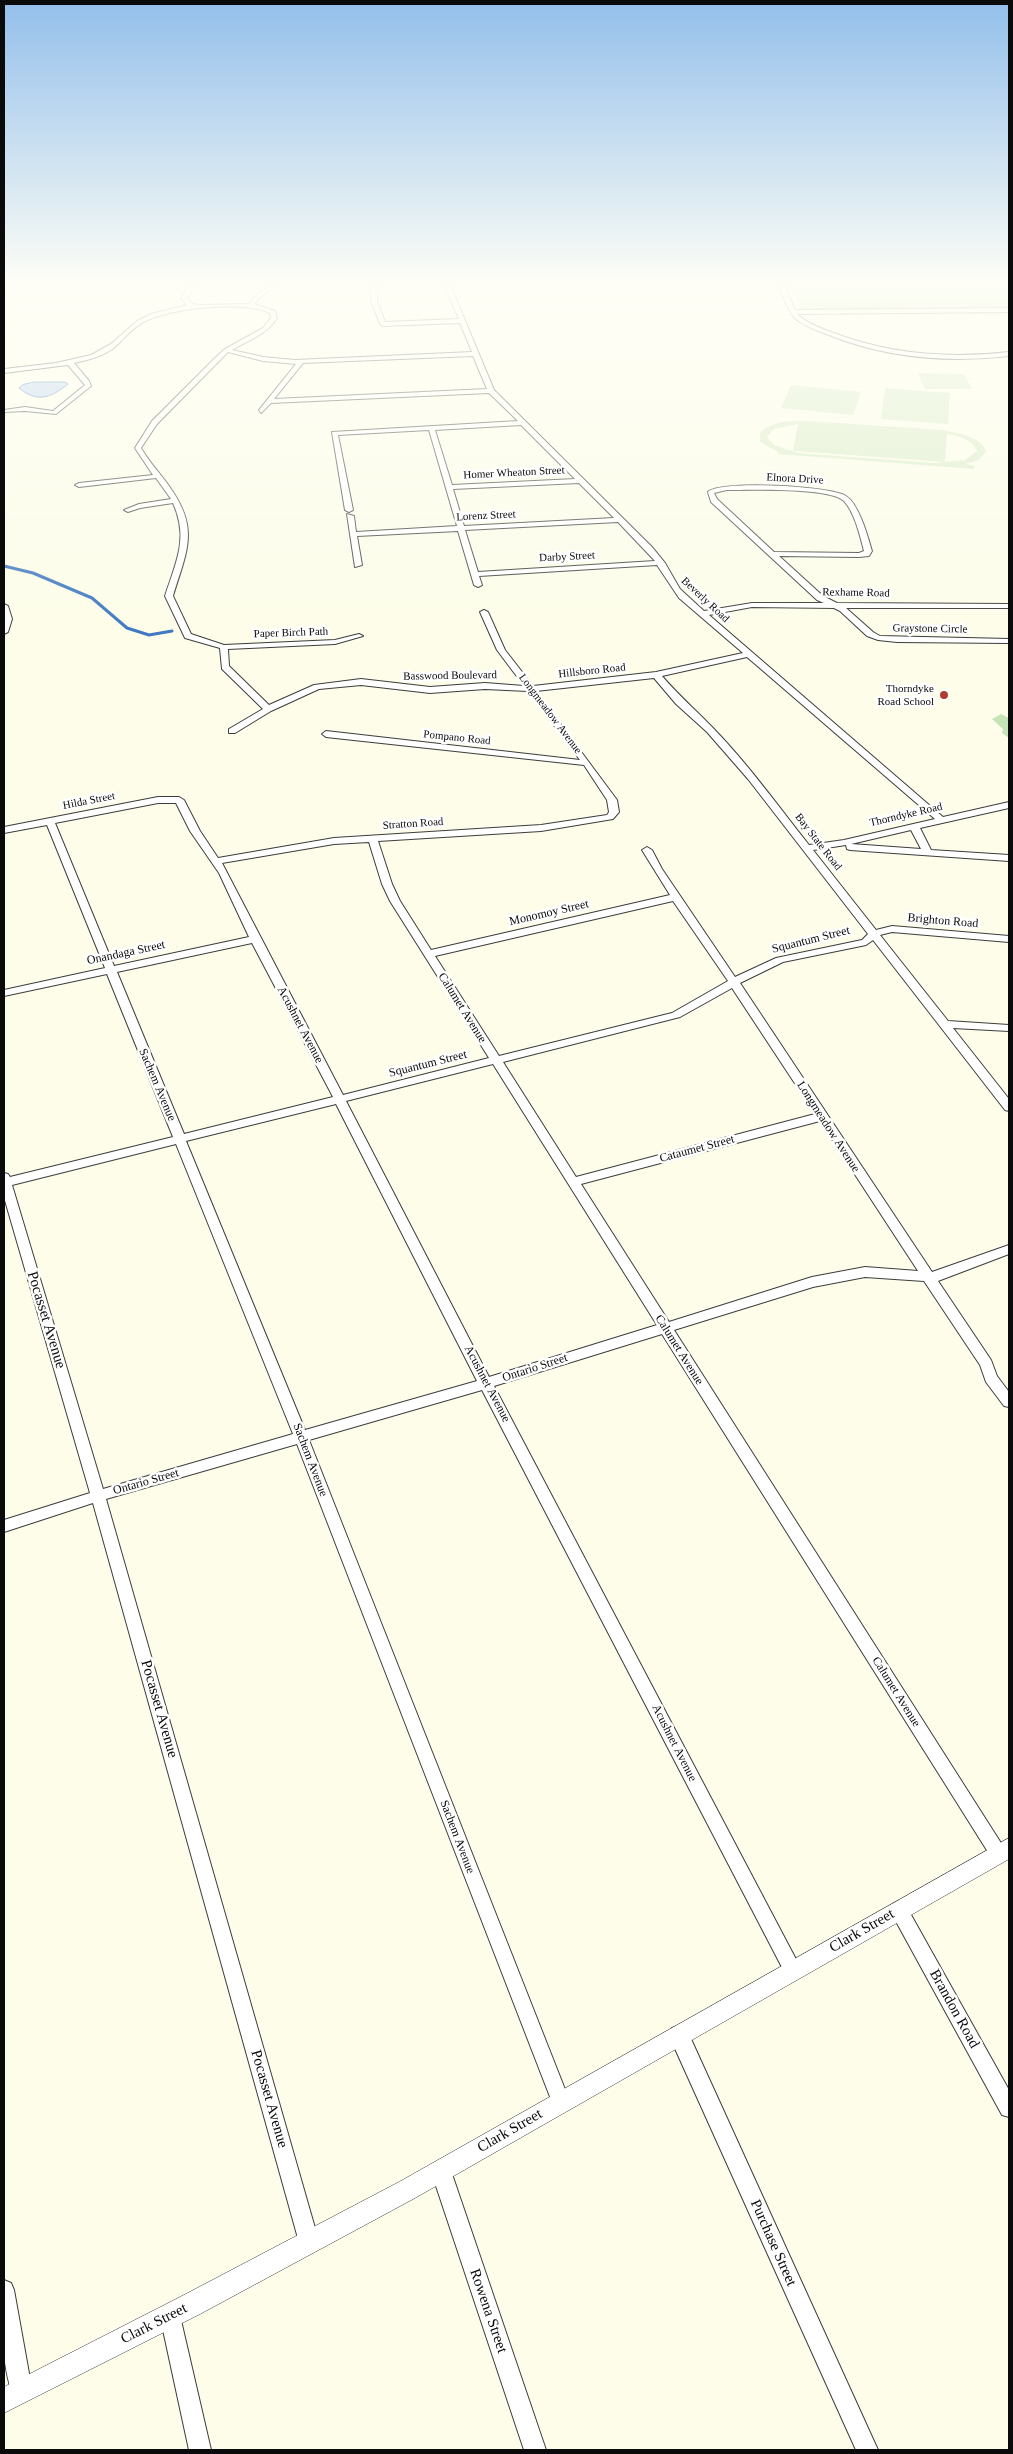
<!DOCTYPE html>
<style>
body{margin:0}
#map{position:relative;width:1013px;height:2454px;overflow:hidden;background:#fdfdea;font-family:Georgia,serif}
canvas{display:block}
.frame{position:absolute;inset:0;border:5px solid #0a0a0a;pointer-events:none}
</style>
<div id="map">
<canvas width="1013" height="2454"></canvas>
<div class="frame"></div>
</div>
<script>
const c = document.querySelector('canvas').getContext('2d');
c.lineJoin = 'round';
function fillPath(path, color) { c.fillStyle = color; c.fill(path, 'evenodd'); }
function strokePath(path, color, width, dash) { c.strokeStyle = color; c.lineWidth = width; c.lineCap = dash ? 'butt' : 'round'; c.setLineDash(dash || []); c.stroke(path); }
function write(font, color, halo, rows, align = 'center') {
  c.font = font + ' Georgia,serif'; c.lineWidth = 5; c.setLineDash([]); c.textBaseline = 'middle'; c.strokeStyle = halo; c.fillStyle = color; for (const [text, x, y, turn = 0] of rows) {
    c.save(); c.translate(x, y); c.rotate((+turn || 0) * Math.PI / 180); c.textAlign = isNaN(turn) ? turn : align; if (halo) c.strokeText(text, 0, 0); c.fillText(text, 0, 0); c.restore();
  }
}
fillPath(new Path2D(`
 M791 287H1009V308L801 310Z
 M1001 714 1009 718V738L1002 733 1003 729 992 719Z`), '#c7e4b7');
fillPath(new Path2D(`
 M918 373 964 374 972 389H925Z
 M791 385 861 392 853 415 781 408Z
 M885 388 950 393 948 424 881 419Z
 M808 421 943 430C957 433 980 436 986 451L979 460 966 464 975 466 974 469 777 454 778 452 760 442V433C772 420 792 421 808 421ZM798 424 793 451 945 462 947 434C958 436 972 439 977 451L965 460 934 463 798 453 774 445 767 437 774 429Z`), '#daecc8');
const water = new Path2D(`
 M34 382H65L68 384C51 398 37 403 19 388L22 385Z`);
fillPath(water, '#b3cff0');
strokePath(water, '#4079c1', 1);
strokePath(new Path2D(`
 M4 566 33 573 92 598 127 628 149 635 172 631`), '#4079c1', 3);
const minor = new Path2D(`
 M188 287H194L187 298 193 304 200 305 249 304C256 295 263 287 275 287L260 297 254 304 275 311 277 318C266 335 249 340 232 350L263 357 295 360 472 352 460 323 383 326 380 324 371 301V287H377V301L385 322 459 319 445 287H451L494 390 652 547 665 563 680 589 704 611 752 603H824L817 600 711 502 708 492C719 480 831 486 846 496 859 504 868 537 872 551L869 556 859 557 779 556 823 596 837 603 1009 604V608H846L873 632 880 636 1009 639V643L897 642 878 640 867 636 840 611 834 608 752 607 709 615 943 817 1009 802V808L920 828 931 850 1009 855V861L850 850 847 849 846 845 813 850 876 930 892 926 1009 936V942L892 932 880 935 948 1021 1009 1025V1031L953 1028 1009 1099V1111L1005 1110 873 940 866 945 783 962 740 983 932 1272 1009 1245V1254L938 1281 991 1360 997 1376 1009 1392V1407L1004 1406 986 1382 980 1365 924 1281 865 1277 813 1287 674 1330 1008 1854 1005 1860 999 1862 993 1860 662 1334 494 1386 799 1965 802 1971 799 1977 793 1980 787 1977 482 1390 309 1440 570 2102 568 2109 561 2111 554 2109 552 2102 297 1444 106 1499 319 2242 316 2249 309 2252 302 2249 299 2242 93 1503 4 1532V1520L90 1493 4 1197V1173L8 1174 10 1177 173 1137 107 974 4 996V990L105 968 47 825 4 833V827L158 797H179L184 800 200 831 218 858 334 838 541 825 607 815 609 812 607 800 584 765 326 737 322 734 326 731 580 760 528 691 485 689 430 693 361 685 319 689 271 711 235 733H229V729L263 709 222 669 220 648 185 638 165 596C176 562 189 538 173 503L140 508 128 512 124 510 139 504 171 499 156 478 79 487 75 485 79 483 153 475 135 448 152 421 215 358 225 349 263 328 271 318 270 313C244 300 167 308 142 323 131 329 125 338 116 346 105 356 88 360 74 363L89 381 91 386 56 414 25 411 4 412V410L25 407 53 411 85 385 68 365 4 373V369L56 363 91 355 111 344 137 321 151 314 187 305 181 298ZM228 352 263 361 296 364 259 410 261 413 271 403 489 393 518 421 332 432 345 510 349 512 353 510 338 435 429 430 457 526 356 532 354 516 347 514 355 567 362 565 357 536 458 531 474 585 478 587 482 585 479 576 657 565 679 598 743 653 656 672 533 686 505 650 488 612 484 610 480 612 497 650 524 686 485 683 430 687 361 679 314 685 269 705 229 666 228 649 335 644 363 636 359 634 335 640 224 645 191 634 173 596C187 550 200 529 169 486 160 473 149 462 141 448L157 424ZM473 356 487 389 274 399 303 363ZM521 425 575 479 452 485 435 430ZM579 483 614 518 464 526 453 489ZM727 490C749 490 830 487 844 501 855 513 860 536 864 551L859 553 774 552 717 499 714 493ZM618 522 655 561 478 572 465 530ZM747 657 935 819 844 840 809 845C778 806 748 764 713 728 696 710 678 695 662 676ZM654 678 676 704 707 732 748 779 868 934 862 940 776 958 735 977 662 869 652 850 647 847 642 850 670 895 431 950 400 901 392 884 378 841 541 831 613 819 619 812 617 800 536 691ZM158 803H176L190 831 219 873 249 937 114 966 55 823ZM911 830 921 849 851 844ZM369 842 382 884 390 901 489 1058 343 1095 222 863 334 844ZM673 901 728 981 672 1013 499 1056 435 956ZM252 943 333 1097 184 1134 117 972ZM732 988 815 1114 576 1177 503 1062 680 1017ZM493 1064 657 1325 489 1377 346 1101ZM336 1104 477 1381 305 1430 186 1141ZM820 1121 918 1271 865 1267 812 1277 669 1322 581 1184ZM176 1144 293 1434 103 1489 12 1185Z
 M779 287H785L795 310 1009 308V312L797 314C805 322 820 328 831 332 888 354 949 359 1009 352V356C948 363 886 358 829 335 818 331 803 326 795 318 787 310 784 297 779 287Z
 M4 604 8 606 12 619 8 632 4 634Z
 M899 1901 905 1904 1009 2090V2117L1002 2115 893 1916 890 1910 893 1904Z
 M679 2026 686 2028 878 2450H856L672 2042 670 2035 672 2028Z
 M441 2161 448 2164 451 2171 546 2450H524L431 2171 434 2164Z
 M4 2280 11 2283 14 2290 32 2390 28 2397 21 2401 14 2397C0 2365 2 2314 4 2280Z
 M170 2306 177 2309 180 2316 211 2450H189L160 2316 163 2309Z`);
const tertiary = new Path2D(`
 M1009 1838V1859L415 2198 200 2314 4 2413V2387L182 2296 399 2182Z`);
strokePath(minor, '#3d3d3d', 2);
strokePath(tertiary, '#3d3d3d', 1);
fillPath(minor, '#fff');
fillPath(tertiary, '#fff');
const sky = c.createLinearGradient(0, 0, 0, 631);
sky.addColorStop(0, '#93bfeb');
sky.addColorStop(0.45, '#fefef6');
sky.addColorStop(1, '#fefef600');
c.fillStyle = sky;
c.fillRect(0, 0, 1013, 631);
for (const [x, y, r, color] of [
 [944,695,5,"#ae3d2f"]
]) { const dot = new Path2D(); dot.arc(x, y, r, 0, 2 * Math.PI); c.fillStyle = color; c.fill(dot); strokePath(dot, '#fff', 2); }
write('11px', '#0a0a0a', '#fff', [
 ["Homer Wheaton Street",514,473,-3],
 ["Elnora Drive",795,479,3],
 ["Lorenz Street",486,516,-3],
 ["Darby Street",567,557,-3],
 ["Rexhame Road",856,593,1],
 ["Beverly Road",705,600,43],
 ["Graystone Circle",930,629,1],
 ["Paper Birch Path",291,633,-2],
 ["Hillsboro Road",592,671,-6],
 ["Basswood Boulevard",450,676,-1],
 ["Longmeadow Avenue",550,714,53],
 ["Pompano Road",457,738,6],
 ["Hilda Street",89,801,-11],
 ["Thorndyke Road",906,815,-13],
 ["Stratton Road",413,824,-4],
 ["Bay State Road",818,842,52]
]);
write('11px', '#0a0a0a', '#fff', [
 ["Thorndyke",934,689],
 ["Road School",934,702]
], 'right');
write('12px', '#0a0a0a', '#fff', [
 ["Monomoy Street",549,913,-13],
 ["Brighton Road",943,921,5],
 ["Squantum Street",811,940,-14],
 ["Onandaga Street",126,953,-12],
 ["Calumet Avenue",462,1008,58],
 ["Acushnet Avenue",300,1025,62],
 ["Squantum Street",428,1064,-14],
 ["Sachem Avenue",157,1085,67],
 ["Longmeadow Avenue",828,1127,57],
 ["Cataumet Street",697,1149,-15],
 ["Calumet Avenue",679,1350,58],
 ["Ontario Street",535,1368,-18],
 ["Acushnet Avenue",487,1384,62],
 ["Sachem Avenue",310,1460,69],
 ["Ontario Street",146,1482,-16],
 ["Calumet Avenue",896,1692,58],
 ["Acushnet Avenue",674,1743,63],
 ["Sachem Avenue",457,1837,69]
]);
write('15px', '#0a0a0a', '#fff', [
 ["Pocasset Avenue",46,1320,73],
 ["Pocasset Avenue",159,1709,74],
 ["Clark Street",862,1931,-30],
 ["Brandon Road",954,2009,61],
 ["Pocasset Avenue",269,2099,74],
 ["Clark Street",510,2131,-30],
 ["Purchase Street",773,2243,66],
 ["Rowena Street",488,2311,71],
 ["Clark Street",154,2324,-27]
]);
</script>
